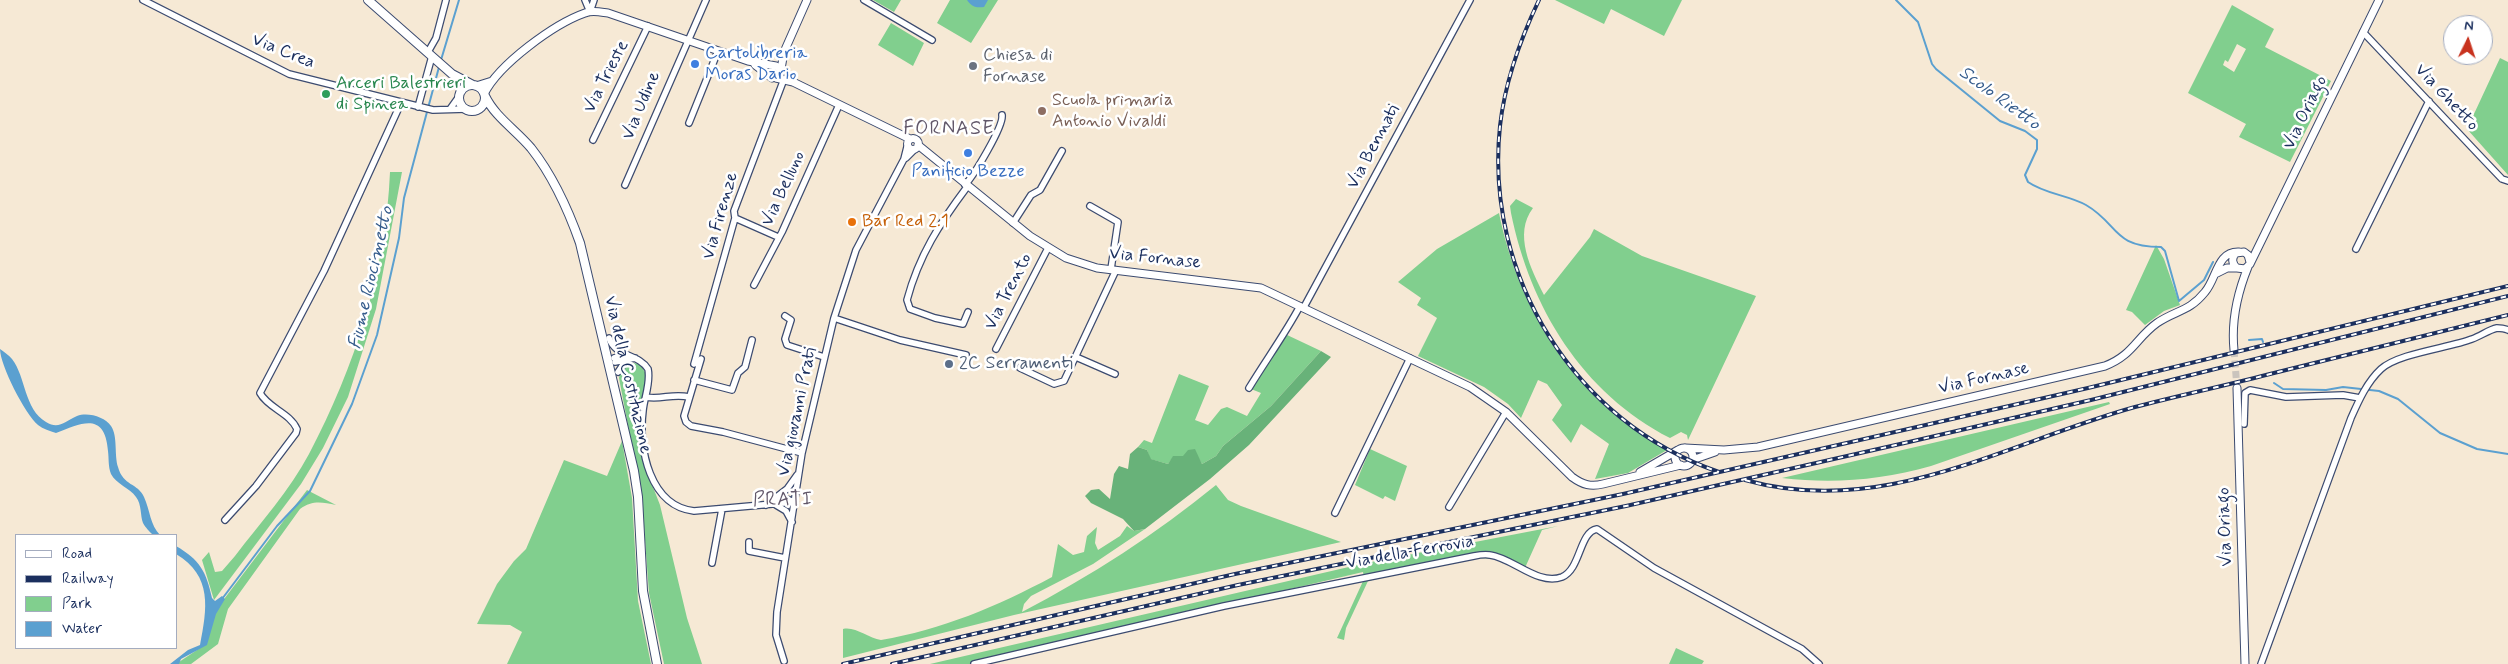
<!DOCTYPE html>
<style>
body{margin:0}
#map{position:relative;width:2508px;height:664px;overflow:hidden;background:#f6e9d5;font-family:Mynerve,sans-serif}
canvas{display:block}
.legend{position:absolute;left:15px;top:534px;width:162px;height:115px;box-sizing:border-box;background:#fff;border:1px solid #a4acbf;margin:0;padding:6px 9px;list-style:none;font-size:15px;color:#1b2f5e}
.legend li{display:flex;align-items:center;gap:10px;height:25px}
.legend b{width:25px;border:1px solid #a4acbf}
.north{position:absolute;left:2443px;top:15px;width:50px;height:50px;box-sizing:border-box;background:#fff;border:1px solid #a4acbf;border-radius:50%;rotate:4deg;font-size:14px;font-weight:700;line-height:20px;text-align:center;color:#1b2f5e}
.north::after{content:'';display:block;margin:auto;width:18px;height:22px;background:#c8321e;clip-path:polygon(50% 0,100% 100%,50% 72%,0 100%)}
</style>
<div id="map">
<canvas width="2508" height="664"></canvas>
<ul class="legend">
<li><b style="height:6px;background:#fff"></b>Road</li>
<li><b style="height:6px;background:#1b2f5e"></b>Railway</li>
<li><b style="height:14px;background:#81cf8e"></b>Park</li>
<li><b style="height:14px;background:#5ba0d0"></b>Water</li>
</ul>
<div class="north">N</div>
</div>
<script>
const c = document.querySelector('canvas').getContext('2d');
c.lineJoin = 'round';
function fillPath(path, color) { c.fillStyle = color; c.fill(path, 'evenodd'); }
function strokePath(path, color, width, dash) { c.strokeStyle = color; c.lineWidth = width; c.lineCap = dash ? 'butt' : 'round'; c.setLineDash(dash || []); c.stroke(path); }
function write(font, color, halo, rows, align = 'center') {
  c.font = font + ' Mynerve,sans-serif'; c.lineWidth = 5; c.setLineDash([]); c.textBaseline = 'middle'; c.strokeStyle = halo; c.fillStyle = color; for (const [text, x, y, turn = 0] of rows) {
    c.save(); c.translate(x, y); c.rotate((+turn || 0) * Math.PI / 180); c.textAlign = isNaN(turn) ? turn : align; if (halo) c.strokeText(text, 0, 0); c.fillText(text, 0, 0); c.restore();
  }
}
fillPath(new Path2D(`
 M873 0H901L894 12Z
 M950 0H998L971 43 937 23Z
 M1555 0H1682L1664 36 1611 9 1604 24Z
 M2232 5 2274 29 2265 47 2331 81 2290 162 2239 137 2246 124 2188 93ZM2237 44 2246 49 2234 72 2223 65 2225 60 2228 62Z
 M891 23 924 43 913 66 878 45Z
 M2500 58 2508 62V175L2467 129Z
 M390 172H402L376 309 348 397 323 448 301 484 214 600 202 560 209 552 215 572 222 571 235 556C260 523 290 490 309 454 355 367 386 270 390 172Z
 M1516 199 1533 208C1513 234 1531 269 1544 295L1590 237 1594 229 1642 256 1756 296 1688 440 1687 435 1681 432 1670 438C1582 393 1530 307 1511 213L1510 206Z
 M1499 213C1519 312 1576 401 1667 450L1628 473 1595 479 1609 444 1581 424 1571 443 1552 420 1562 405 1547 384 1538 380 1521 418 1508 404 1484 387 1418 356 1437 318 1417 305 1421 298 1398 282 1437 249Z
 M2156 245 2164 259 2180 305 2164 311 2145 325 2132 312 2126 310Z
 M1285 334 1321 351 1271 406 1223 446 1216 456 1202 464 1198 457 1174 456 1168 464 1150 459 1147 450 1138 447 1144 440 1152 443 1179 374 1209 386 1195 420 1208 425 1221 409 1227 407 1247 416 1261 393 1251 389Z
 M628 362 640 364 646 374 638 437 642 459 660 505 687 618 702 664H664L649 593 642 500 619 378 621 368Z
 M2109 402 2110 404 1931 466C1881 480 1834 484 1782 478Z
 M622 441 632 498 638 601 651 664H507L522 632 510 625 477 624 497 584 514 561 526 549 564 460 607 476Z
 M1370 449 1407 466 1395 501 1385 496 1383 499 1355 485Z
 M1216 485 1228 500 1241 506 1341 542 1014 615 843 658V629C855 626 868 638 881 640 941 630 998 606 1052 577L1058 544 1073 555 1084 552 1087 536 1097 527 1095 543 1098 550 1120 536 1127 526 1134 531 1145 529 1093 564 1031 596 1024 604 1022 612C1091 576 1156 534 1216 485Z
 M307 490 336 505C322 502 312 500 300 509L228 609 218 644 191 664H176L206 644 215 611Z
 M1558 526 1542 530 1524 570 1499 559 1475 558 1368 581 1346 628 1344 640 1337 638 1364 579 1363 572 970 664H930L1366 563Z
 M1676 648 1704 661 1702 664H1669Z`), '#81cf8e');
fillPath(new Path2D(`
 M1321 351 1331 357 1249 445 1210 479 1145 529 1134 531 1123 519 1091 503 1085 496 1091 490 1099 489 1110 499 1114 474 1119 466 1128 469 1130 454 1138 447 1147 450 1151 459 1168 464 1173 456H1183L1188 450 1195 449 1202 464 1216 456 1223 446 1271 406Z`), '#68b279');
fillPath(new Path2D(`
 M967 0H988L984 7C976 8 972 7 967 0Z
 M0 349C4 352 9 355 12 359 26 377 24 409 46 422 59 430 65 421 77 416 88 412 105 417 111 426 118 436 114 455 118 467 123 486 138 483 144 497 150 510 150 525 160 535H153C150 532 145 527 143 523 140 515 142 505 136 497 130 488 116 484 111 474 108 466 109 459 108 451 105 412 83 422 56 433 50 431 43 429 38 425 25 414 0 365 0 349Z
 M176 546C200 560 206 571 212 598L215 601 222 596 225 599 216 614 207 645 181 659 179 664H170L188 650 200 645C207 609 213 576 176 554Z`), '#5ba0d0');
strokePath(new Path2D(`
 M1896 0 1918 22 1932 64 1936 69 2000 121 2025 131 2037 140V149L2025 175 2028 182C2045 194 2068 195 2086 205 2119 224 2112 247 2161 247L2165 251 2179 301 2204 280 2213 262
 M441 60 459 0
 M2249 340 2262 339 2263 342
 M2274 383 2283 389 2326 390 2343 387 2379 391 2398 399 2440 433 2477 449 2508 454
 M222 599 277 526 310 491 352 404 377 335 399 238 404 198 439 67`), '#5ba0d0', 2);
strokePath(new Path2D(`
 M2234 350 2237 388`), '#cac4bd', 7, [7, 3.5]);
const minor = new Path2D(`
 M143 0 289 74 433 110 467 109
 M585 0 590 12
 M864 0 932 40
 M590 12 594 0
 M2363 32 2482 158 2502 179 2508 181
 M428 52 436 38 446 0
 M418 107 432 56
 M450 109 460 95
 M689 123 718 51
 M593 140 648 26
 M906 158 914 150
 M625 185 706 0
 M965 185C974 175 1004 126 1002 115
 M967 187C940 223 919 255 907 300L910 309 935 318 963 324 968 312
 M1090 206 1118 222 1111 269
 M735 218 778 237
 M1013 223 1031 195 1040 190 1062 151
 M2356 249 2429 101
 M754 285 782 232 839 105
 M1304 307 1470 0
 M785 316 791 320 785 339 787 345 824 357
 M834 318 900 340 966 355
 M609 338C616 358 638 353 648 369 651 383 644 398 643 411 638 449 650 506 694 511L795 502
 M996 349 1048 248
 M1076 357 1115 374
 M614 358 624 355
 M701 359 684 416 686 422 691 426 723 432 802 453
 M615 362 635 358
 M694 364 735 218 734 211 784 79
 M1020 368 1054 384 1064 381 1116 270
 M618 372 625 362
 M694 380 732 390 738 373 745 367 752 340
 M1249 388C1266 360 1285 334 1300 306
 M646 397C661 400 673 393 689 397
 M2244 424 2245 393 2250 390 2286 397 2343 395 2360 398
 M776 499 784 498 795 502
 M766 505 787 489 797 475
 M776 505 786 511 792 522
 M1449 507 1506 412
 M1335 513 1410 358
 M225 520 256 486 296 433 297 429C290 413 268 408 260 393L324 271 401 103
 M749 542V551L785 558
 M712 563 722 509
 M784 661 776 635 777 612 802 453 834 318 856 250 904 159 907 147
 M974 664 1224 606 1474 556C1479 555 1485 554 1490 555 1513 558 1538 586 1562 577 1581 569 1579 532 1597 529L1654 568 1802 649 1819 664
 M2261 664 2351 418C2359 400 2367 382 2381 369 2399 353 2449 348 2472 339 2481 336 2488 330 2497 328 2501 328 2504 328 2508 330`);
const tertiary = new Path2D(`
 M755 65 772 78 780 75 784 52 807 0
 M776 78 793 82 910 139
 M476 86 492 81
 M484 94C499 64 554 24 585 13 592 10 600 12 608 13L748 61 776 66 780 69
 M907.5 144a5.5 5.5 0 1 1 11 0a5.5 5.5 0 1 1-11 0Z
 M918 145 1030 236 1066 258 1097 268 1261 288 1470 387 1506 412 1572 477C1583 485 1591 487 1603 484L1681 465
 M2250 262 2248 255 2244 252 2236 253C2231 258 2232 264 2237 268L2245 269 2250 264 2379 0
 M2217 273 2227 268H2237
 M2234 350C2231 320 2237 294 2248 267
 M2237 388 2245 664
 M1685 448 1724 450 1758 447 2105 366C2133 355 2136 338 2157 323 2176 310 2189 312 2205 292 2217 278 2217 251 2239 252
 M1675 457a9 9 0 1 1 18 0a9 9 0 1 1-18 0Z
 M1692 460 1715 452
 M1640 472 1678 450`);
const secondary = new Path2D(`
 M368 0 452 74 473 85
 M459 98a13 13 0 1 1 26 0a13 13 0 1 1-26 0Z
 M485 96C495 117 516 130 531 148 553 176 568 209 580 243L634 471 638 497 643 591 657 664`);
strokePath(minor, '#3c4b70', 8);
strokePath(tertiary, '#3c4b70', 9);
strokePath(secondary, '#3c4b70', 10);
strokePath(minor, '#fff', 5.5);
strokePath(tertiary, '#fff', 7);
strokePath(secondary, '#fff', 8);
const rail = new Path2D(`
 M1539 0C1520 40 1505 81 1500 126 1484 276 1575 423 1719 472
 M1745 480C1884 519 2005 443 2135 407 2181 395 2228 385 2274 373 2352 354 2430 334 2508 315
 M843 664 1235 574 1623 494 2088 388 2508 286
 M892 664 1238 585 1626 506 1909 442 2091 400 2508 296`);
strokePath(rail, '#1b2f5e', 4);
strokePath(rail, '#fff', 2, [5.5]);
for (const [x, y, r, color] of [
 [695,64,5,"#3f7fe0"],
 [973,66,5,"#6b7280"],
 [326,94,5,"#2e9e5b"],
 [1042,111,5,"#8d6e63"],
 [968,153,5,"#3f7fe0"],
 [852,222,5,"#e8710a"],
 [949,364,5,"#5c6f8a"]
]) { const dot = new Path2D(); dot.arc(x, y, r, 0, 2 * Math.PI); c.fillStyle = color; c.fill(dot); strokePath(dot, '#fff', 2); }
write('18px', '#1b2f5e', '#fff', [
 ["Via Crea",283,52,22],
 ["Via Trieste",607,77,-63],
 ["Via Ghetto",2446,98,47],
 ["Via Udine",642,106,-67],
 ["Via Oriago",2306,113,-64],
 ["Via Bennati",1374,147,-62],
 ["Via Belluno",784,189,-65],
 ["Via Firenze",721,216,-74],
 ["Via Fornase",1155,259,6],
 ["Via Trento",1009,292,-63],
 ["Via della Costituzione",627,375,77],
 ["Via Fornase",1984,379,-13],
 ["Via giovanni Prati",798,412,-78],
 ["Via Oriago",2226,527,-92],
 ["Via della Ferrovia",1410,553,-10]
]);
write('18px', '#366cbe', '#fff', [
 ["Cartolibreria",705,54],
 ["Moras Dario",705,75],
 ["Panificio Bezze",968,172,"center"]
], 'left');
write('18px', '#5b616d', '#fff', [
 ["Chiesa di",983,56],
 ["Fornase",983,77]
], 'left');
write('18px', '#27864d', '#fff', [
 ["Arceri Balestrieri",336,84],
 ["di Spinea",336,105]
], 'left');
write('18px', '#785e54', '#fff', [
 ["Scuola primaria",1052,101],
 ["Antonio Vivaldi",1052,122]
], 'left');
write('18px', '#c56008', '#fff', [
 ["Bar Red 2.1",862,222]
], 'left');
write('18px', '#4e5e75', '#fff', [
 ["2C Serramenti",959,364]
], 'left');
write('italic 19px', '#355c8c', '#fff', [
 ["Scolo Rietto",1999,99,36],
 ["Fiume Riocimetto",372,278,-77]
]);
c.letterSpacing = '1px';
write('19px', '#62586a', '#fff', [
 ["PRATI",783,501]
]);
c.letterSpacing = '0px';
c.letterSpacing = '1px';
write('20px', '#62586a', '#fff', [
 ["FORNASE",949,130]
]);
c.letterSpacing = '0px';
</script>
